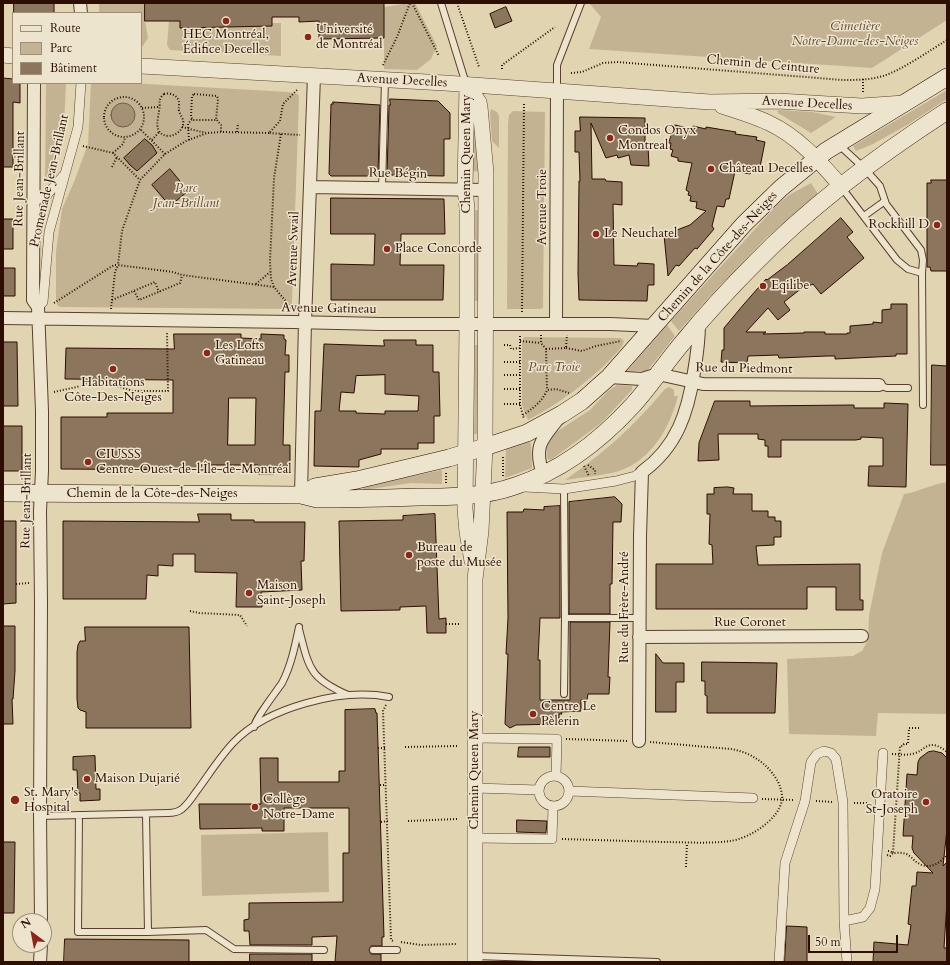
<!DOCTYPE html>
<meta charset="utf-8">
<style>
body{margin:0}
#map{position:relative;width:950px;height:965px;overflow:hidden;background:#e1d5b1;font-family:Cardo,serif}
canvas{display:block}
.frame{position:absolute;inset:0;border:4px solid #2e0d02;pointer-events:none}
.legend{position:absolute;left:12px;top:12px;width:130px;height:72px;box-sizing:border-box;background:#ece4cc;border:1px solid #a08e7b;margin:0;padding:5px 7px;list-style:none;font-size:12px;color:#2e0d02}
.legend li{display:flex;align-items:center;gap:8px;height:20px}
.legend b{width:20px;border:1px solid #a08e7b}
.north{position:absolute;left:12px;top:913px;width:40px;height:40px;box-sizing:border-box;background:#ece4cc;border:1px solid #a08e7b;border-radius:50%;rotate:328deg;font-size:11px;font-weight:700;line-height:16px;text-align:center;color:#2e0d02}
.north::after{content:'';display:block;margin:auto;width:14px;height:18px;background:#8f2418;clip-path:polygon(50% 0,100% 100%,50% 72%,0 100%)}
.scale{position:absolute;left:808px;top:935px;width:90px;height:18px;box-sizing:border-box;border:2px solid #2e0d02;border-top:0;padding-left:5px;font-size:12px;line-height:14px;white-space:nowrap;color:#2e0d02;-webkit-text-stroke:3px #ece4cc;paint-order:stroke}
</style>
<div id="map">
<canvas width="950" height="965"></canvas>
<div class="frame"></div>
<ul class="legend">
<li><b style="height:5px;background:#ece4cc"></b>Route</li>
<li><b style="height:11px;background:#c3b393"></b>Parc</li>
<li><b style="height:11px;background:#8b755d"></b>Bâtiment</li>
</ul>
<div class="north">N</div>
<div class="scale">50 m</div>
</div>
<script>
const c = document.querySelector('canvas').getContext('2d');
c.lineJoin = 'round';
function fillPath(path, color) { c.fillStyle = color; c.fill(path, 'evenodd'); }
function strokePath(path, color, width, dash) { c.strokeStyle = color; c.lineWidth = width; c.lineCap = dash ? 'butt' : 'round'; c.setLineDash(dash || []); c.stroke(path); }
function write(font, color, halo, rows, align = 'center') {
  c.font = font + ' Cardo,serif'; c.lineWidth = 3; c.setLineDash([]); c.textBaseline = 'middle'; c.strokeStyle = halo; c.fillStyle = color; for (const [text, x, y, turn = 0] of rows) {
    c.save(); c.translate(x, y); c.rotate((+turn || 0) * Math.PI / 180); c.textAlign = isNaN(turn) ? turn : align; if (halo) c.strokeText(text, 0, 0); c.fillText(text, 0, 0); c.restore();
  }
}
fillPath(new Path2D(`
 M99 3H145V21L148 38 143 46 141 45V13H99Z
 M409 3H415L437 46 431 59 417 70 384 69V7Z
 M589 3H947V20L872 68 589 49 601 17Z
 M169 21H180V28L271 26 272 23H281V56L170 50 167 45Z
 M46 83H66L64 125 60 148 46 182H45Z
 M91 83H129L288 92 298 94 299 98 292 301 291 309 60 307 57 305 56 299V251L62 209 74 182 88 144Z
 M947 90V99L907 125 873 144 856 151 853 146Z
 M491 109 497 112 499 116V148L492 141 490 114Z
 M779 110 812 112 836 117 811 133 778 113 777 111Z
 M513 111 545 112 543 308 540 309H507L508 123 509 115Z
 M474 112 479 171 470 172Z
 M811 183 818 194 767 237 711 295 679 331 671 321 777 205 789 195Z
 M475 210 480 211 479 301H475Z
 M667 325 675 336 647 371H627Z
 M524 337 621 338 624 341C623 347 616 353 612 358 587 383 560 403 528 420L523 408 522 405V342Z
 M475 345H479V434H474Z
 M617 385 632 386V390L601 423 574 443 552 459 549 460 547 458 546 440 550 436 590 410 608 391Z
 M669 387 674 390V396H678C670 427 652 460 619 471 602 476 583 477 565 480 604 453 634 426 665 389Z
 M527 442H530L531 444 532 468 505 478 506 448Z
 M442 470V484L411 483 364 490 363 486Z
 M947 482V714L878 713 876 736 789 734 787 659 853 656 862 651 868 640 869 615 882 553 904 494C919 492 932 484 947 482Z
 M328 832 329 892 202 896 201 835Z`), '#c3b393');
const water = new Path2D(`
 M111 115a12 12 0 1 1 24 0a12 12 0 1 1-24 0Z`);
fillPath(water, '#a49176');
strokePath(water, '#755c48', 1);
const building = new Path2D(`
 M14 3H54V13H14Z
 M145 3H384V38L319 39V21L299 22V17H272V26L180 28V21H145Z
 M506 7 512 21 495 28 490 14Z
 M3 78 13 79V83H20V103L13 102V167H3Z
 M390 99 438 101 450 113V139H444V176L387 175 389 105H390Z
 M333 102 380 105 378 175 376 176H331L329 174 331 104H333Z
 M580 117 645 118V145L648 146 649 166 631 165 629 155 618 158 617 155 606 158 591 123 592 179H605L606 181 622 182V205L613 204 614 265 637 266 638 263 654 264V285H648L647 301 579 300 578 273 579 181H580L579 152H575V131H580Z
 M675 125 692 129 693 126 706 129V127L736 132 735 134 757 137 756 140 765 142 759 172 751 170 750 174 735 171 729 199H726L724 207 717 206 712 226 714 229 697 249 695 248 679 266 676 265 668 276 664 235 690 225 706 211 696 208 697 202 690 201 691 196 688 195 689 192 686 190 692 163 678 161V158L671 156 673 150 670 149 671 143H669Z
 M145 139 152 145 157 153 137 171 130 165 124 158Z
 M170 169 188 191 170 206 152 185Z
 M931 180H947V271H931L930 267H927V183H931Z
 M331 198 444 199 445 234H401L400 265H444L443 300H331V264L374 265 375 234H331Z
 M841 218 853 232 847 237 864 258 821 294 813 284 809 286 807 284 784 302 790 310 778 320 768 308 746 332H766L763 334 804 333V332H825V334H847V333H850V326L873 324V322L882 323V310L891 309V304H907V354H896V356L835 359V356H827L779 358 778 355 748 356 747 363 721 362 722 350H724V328L744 304 766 279 767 280 787 265Z
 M3 219H13V249H3Z
 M3 268H15V296H3Z
 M174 334H241V338L261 339V334L284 335V339L286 340 285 355H289V372H285L283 445H290V466H274V474H258V465H204V470L61 469V417H107V413H173V380L65 379 66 348 174 349ZM229 398H256L255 445H228Z
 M384 340H416V345H433V372H439L440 416H434V443H418V449H381V454L359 460V467L314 466 315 411H321L324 344 384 346ZM385 375V394L419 396 418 411H385V414L356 413V411H339L341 392 354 393 356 376Z
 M3 342H17L18 406H3Z
 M932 365 947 366V465H931Z
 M715 401H750V406L854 405V408H884V403L908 404 906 487 868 486 869 466H883V438L861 437V439L856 440H781V457H768V446H765V440L758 439V434H718L719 460 698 461 699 443Z
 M3 426H22V471H3Z
 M728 487 734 488 733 494H752V511H768V517H775V521H781V537H774V545L756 546 758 565 860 564V600H863V610H836V587H807V609H656V564H713L712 545 709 544 710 514H707V494H714V488Z
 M615 497 622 504 621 522H613L612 584H610V614H569V502Z
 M560 506V618H540L538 660H540V700H570V622H610L608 677H610L609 694H588L587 700H581V711L561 712 562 714H559V724L516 725 510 728 505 724 508 654H506L508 618 507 512H523L524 509 544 510V507Z
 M198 514H231V520H254V522H305L304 561H301L302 590 261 592 262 607H236L237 573 195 572V554H173V566L158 565V576L147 575 146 599H63V521L199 522Z
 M435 514 439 619 446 618V633H427L426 606 400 607V610L341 611 339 521 403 520V516Z
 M3 521H16V603L3 604Z
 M3 626H15V671L13 699H12L13 724H3Z
 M85 627H189L191 728H86V712L80 710 78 708 77 699V652L78 645 80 641H85Z
 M656 654 663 663H684V682H676V712H656Z
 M702 662 777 663 775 713H707V696L705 695V681H702Z
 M375 709 376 713H377L384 937H382V946H371L369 950 371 954H381V962H335L337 936 312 937V945H250L249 931H244V920L249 919V903L343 902V853H349V808H284V831H262V828L200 829 199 804H261L260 758H278V782H339V771H345V710Z
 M519 747H550V757H518Z
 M934 751 942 753 947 758V829L943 866 947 862V901L944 948H947V962H873L874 942 908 945 911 925 908 924 912 886H916L917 872 933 873 914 853 912 848 913 836H903L907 774 917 775 918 762 920 758 928 752Z
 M95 756 96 789H100V800L80 801V793H78L77 770H73V757Z
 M517 820 547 821 546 833 517 832Z
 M3 842H15L14 913H3Z
 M787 926 807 927V962H785Z
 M65 939 189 940V962H64Z
 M250 954H312V962H250Z`);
fillPath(building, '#8b755d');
strokePath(building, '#2e0d02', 1);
const service = new Path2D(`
 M441 3 466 84
 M557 91V65L581 3
 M838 144 864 168 880 186 886 204 921 250 923 260 922 273 908 269 897 260 842 188
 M382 188 385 80
 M864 216 885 201
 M922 273 923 405
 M879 385 887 388H908
 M564 489 565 618 564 694
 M565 618H639
 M299 629C309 668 309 678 348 695
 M254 727C254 720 276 692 282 683 291 666 295 646 299 627
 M79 815 78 932H148L146 814
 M40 816 168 813C173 813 178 812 182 809 188 804 192 798 196 792 208 776 219 758 233 743 267 707 342 688 389 697
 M148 932 206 930 234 949 324 950
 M373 950H397
 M475 956 657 962`);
const pedestrian = new Path2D(`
 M34 201 46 196 63 176
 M38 307 43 302 49 232 78 127 81 83
 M524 487 564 489 616 481 635 476 642 472
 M475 738 557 739 556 776
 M539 791a15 15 0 1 1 30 0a15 15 0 1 1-30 0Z
 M475 788 539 790
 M569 791 753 798
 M475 838 552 839 553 806
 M844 921 863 917 870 908 875 889 883 753
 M779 962 785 863 805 801 811 762 817 754 824 751 831 753 836 759 843 802 844 921 847 962`);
const minor = new Path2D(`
 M80 3 81 13
 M34 83 33 300 38 307 42 411V471L40 511 41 604 40 813 41 921
 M310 187 486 190
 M3 318 293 322 381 324H610L654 326
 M556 324 557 91
 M609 377 642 379 658 374 703 384 879 385
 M543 475C534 447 540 441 558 419
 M301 495 305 322 314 76
 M639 637 862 636
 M639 741 640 536 642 472C677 447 688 412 694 372 697 355 699 340 699 323
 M40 962 41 945`);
const tertiary = new Path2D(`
 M3 55 13 56
 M141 66 445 83 710 102 778 101 862 106 904 103
 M467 85 479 102 480 107 486 173 485 447 481 531 475 579V962
 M467 85 465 189 467 208V324L465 509 467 532 472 561
 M722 106C738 111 754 116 769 123 799 137 820 162 841 186`);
const secondary = new Path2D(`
 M3 493 301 495 317 499C351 499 385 498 419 497 451 497 484 497 515 486 561 471 601 440 633 405 651 385 666 362 684 341 706 314 730 288 755 263 812 204 879 155 947 111
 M301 495 315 487 357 480 449 458 485 447 527 433 562 414 582 401 609 377 744 224 781 188 826 151 947 77`);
strokePath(service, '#5b3f2e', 8);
strokePath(pedestrian, '#5b3f2e', 10);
strokePath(minor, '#5b3f2e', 14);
strokePath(tertiary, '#5b3f2e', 16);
strokePath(secondary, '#2e0d02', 18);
strokePath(new Path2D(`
 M412 3 439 56
 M457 3 479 67
 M383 65 397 37 410 3
 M502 69V65L555 27
 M571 73 582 72 603 63 617 62 843 80C856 80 870 80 883 76 902 70 929 51 947 40
 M863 79V94
 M297 90 283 104 280 121 269 133 300 135
 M164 94C172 92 180 97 179 105 179 110 178 107 179 111 180 114 182 117 183 120 185 128 177 136 168 136 153 134 158 120 159 111 161 103 157 100 164 94Z
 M194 94 217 96 218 99 216 120H193L191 117 192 96Z
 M104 117a20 20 0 1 1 40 0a20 20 0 1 1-40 0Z
 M142 108 159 107
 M217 120 221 125V132
 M182 127 206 133
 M141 130 165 154
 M237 132 238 123
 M269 133 221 132 207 133 186 141 165 154 140 180 122 231 118 265 173 272 182 275 274 287
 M281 134 274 178 270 261 271 279 274 287 293 310
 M152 140 160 131
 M189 140 188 124 192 119
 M83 146 113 153 140 180
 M113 153 123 144 125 138
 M112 167 117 157
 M256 284 270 272
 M134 291 139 300 180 283 182 276
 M112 300 155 282 159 292
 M54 303 114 265H118
 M111 309 115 272 118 265
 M522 312 524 104
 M541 335V343L546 349 547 390
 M520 336V405L524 419
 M520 341 541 343
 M504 345H510L511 349 520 348
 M566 348 582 351 596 346 621 341
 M546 349 566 348 567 335
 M504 362H520
 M504 375H520
 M504 389H520
 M54 392 81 386 89 382 101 381 133 391H168L167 332
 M504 404H520
 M523 415C532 409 543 401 547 390L556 389 569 393
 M588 465 595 470V474
 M584 466 589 476
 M446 473V483
 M503 476V456
 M16 584 29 583
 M190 611 199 613 240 615 247 626
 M446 624H459
 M386 705 383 711 391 940 393 941
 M919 728H909L908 744H904L903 746H900L893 853C898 853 904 852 908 855 912 857 914 861 918 863 928 870 941 864 947 854
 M566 739 628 741
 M405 747 457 746
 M378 748H385
 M892 754C900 754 908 756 915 753 919 752 921 750 924 748 932 742 940 746 947 752
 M380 785H386
 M762 799 795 800
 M816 801 833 802
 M854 803H869
 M408 821 457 819
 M381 822 388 821
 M562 839C596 840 629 841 663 842 684 842 709 844 730 841 748 839 779 820 782 800 783 795 780 785 777 780 767 763 750 752 731 749L650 742
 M946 842H947
 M887 855 890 856 893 853 890 851H887
 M686 867 687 843
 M401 942 421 945 456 944`), '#2e0d02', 2, [1, 2]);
strokePath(service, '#ece4cc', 6);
strokePath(pedestrian, '#ece4cc', 9);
strokePath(minor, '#ece4cc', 12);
strokePath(tertiary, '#ece4cc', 15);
strokePath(secondary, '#ece4cc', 17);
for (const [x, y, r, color] of [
 [226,21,4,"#8f2418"],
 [308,37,4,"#8f2418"],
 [610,138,4,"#8f2418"],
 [711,169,4,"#8f2418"],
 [937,225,4,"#8f2418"],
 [596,234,4,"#8f2418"],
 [387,249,4,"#8f2418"],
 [763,286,4,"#8f2418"],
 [207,353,4,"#8f2418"],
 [113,369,4,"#8f2418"],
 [88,462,4,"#8f2418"],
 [409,555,4,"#8f2418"],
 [249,593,4,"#8f2418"],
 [533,714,4,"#8f2418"],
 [87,779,4,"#8f2418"],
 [15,800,5,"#8f2418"],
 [926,802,4,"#8f2418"],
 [255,807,4,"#8f2418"]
]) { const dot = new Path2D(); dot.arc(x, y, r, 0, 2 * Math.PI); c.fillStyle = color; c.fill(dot); strokePath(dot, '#ece4cc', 1.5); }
write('italic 13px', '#624735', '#ece4cc', [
 ["Cimetière",855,27],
 ["Notre-Dame-des-Neiges",855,42],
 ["Parc",186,189],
 ["Jean-Brillant",186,204],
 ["Parc Troie",554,368]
]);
write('13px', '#2e0d02', '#ece4cc', [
 ["Université",316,30],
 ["de Montréal",316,45],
 ["HEC Montréal,",226,35,"center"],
 ["Édifice Decelles",226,50,"center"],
 ["Condos Onyx",618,131],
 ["Montreal",618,146],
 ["Château Decelles",719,169],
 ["Rockhill D",929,225,"right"],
 ["Le Neuchatel",604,234],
 ["Place Concorde",395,249],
 ["Eqilibe",771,286],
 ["Les Lofts",215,346],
 ["Gatineau",215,361],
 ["Habitations",113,383,"center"],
 ["Côte-Des-Neiges",113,398,"center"],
 ["CIUSSS",96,455],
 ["Centre-Ouest-de-l'Île-de-Montréal",96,470],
 ["Bureau de",417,548],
 ["poste du Musée",417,563],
 ["Maison",257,586],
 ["Saint-Joseph",257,601],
 ["Centre Le",541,707],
 ["Pèlerin",541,722],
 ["Maison Dujarié",95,779],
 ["St. Mary's",24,793],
 ["Hospital",24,808],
 ["Oratoire",918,795,"right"],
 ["St-Joseph",918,810,"right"],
 ["Collège",263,800],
 ["Notre-Dame",263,815]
], 'left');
write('13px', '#2e0d02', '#ece4cc', [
 ["Chemin de Ceinture",763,65,5],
 ["Avenue Decelles",402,81,3],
 ["Avenue Decelles",807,104,3],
 ["Chemin Queen Mary",467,154,-90],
 ["Rue Bégin",398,174,1],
 ["Rue Jean-Brillant",20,179,-89],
 ["Promenade Jean-Brillant",50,181,-77],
 ["Avenue Troie",543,207,-90],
 ["Avenue Swail",294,249,-88],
 ["Chemin de la Côte-des-Neiges",718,257,-48],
 ["Avenue Gatineau",329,309,1],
 ["Rue du Piedmont",744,369,1],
 ["Chemin de la Côte-des-Neiges",152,494],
 ["Rue Jean-Brillant",27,501,-89],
 ["Rue du Frère-André",625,607,-90],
 ["Rue Coronet",750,623],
 ["Chemin Queen Mary",475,770,-90]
]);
</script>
